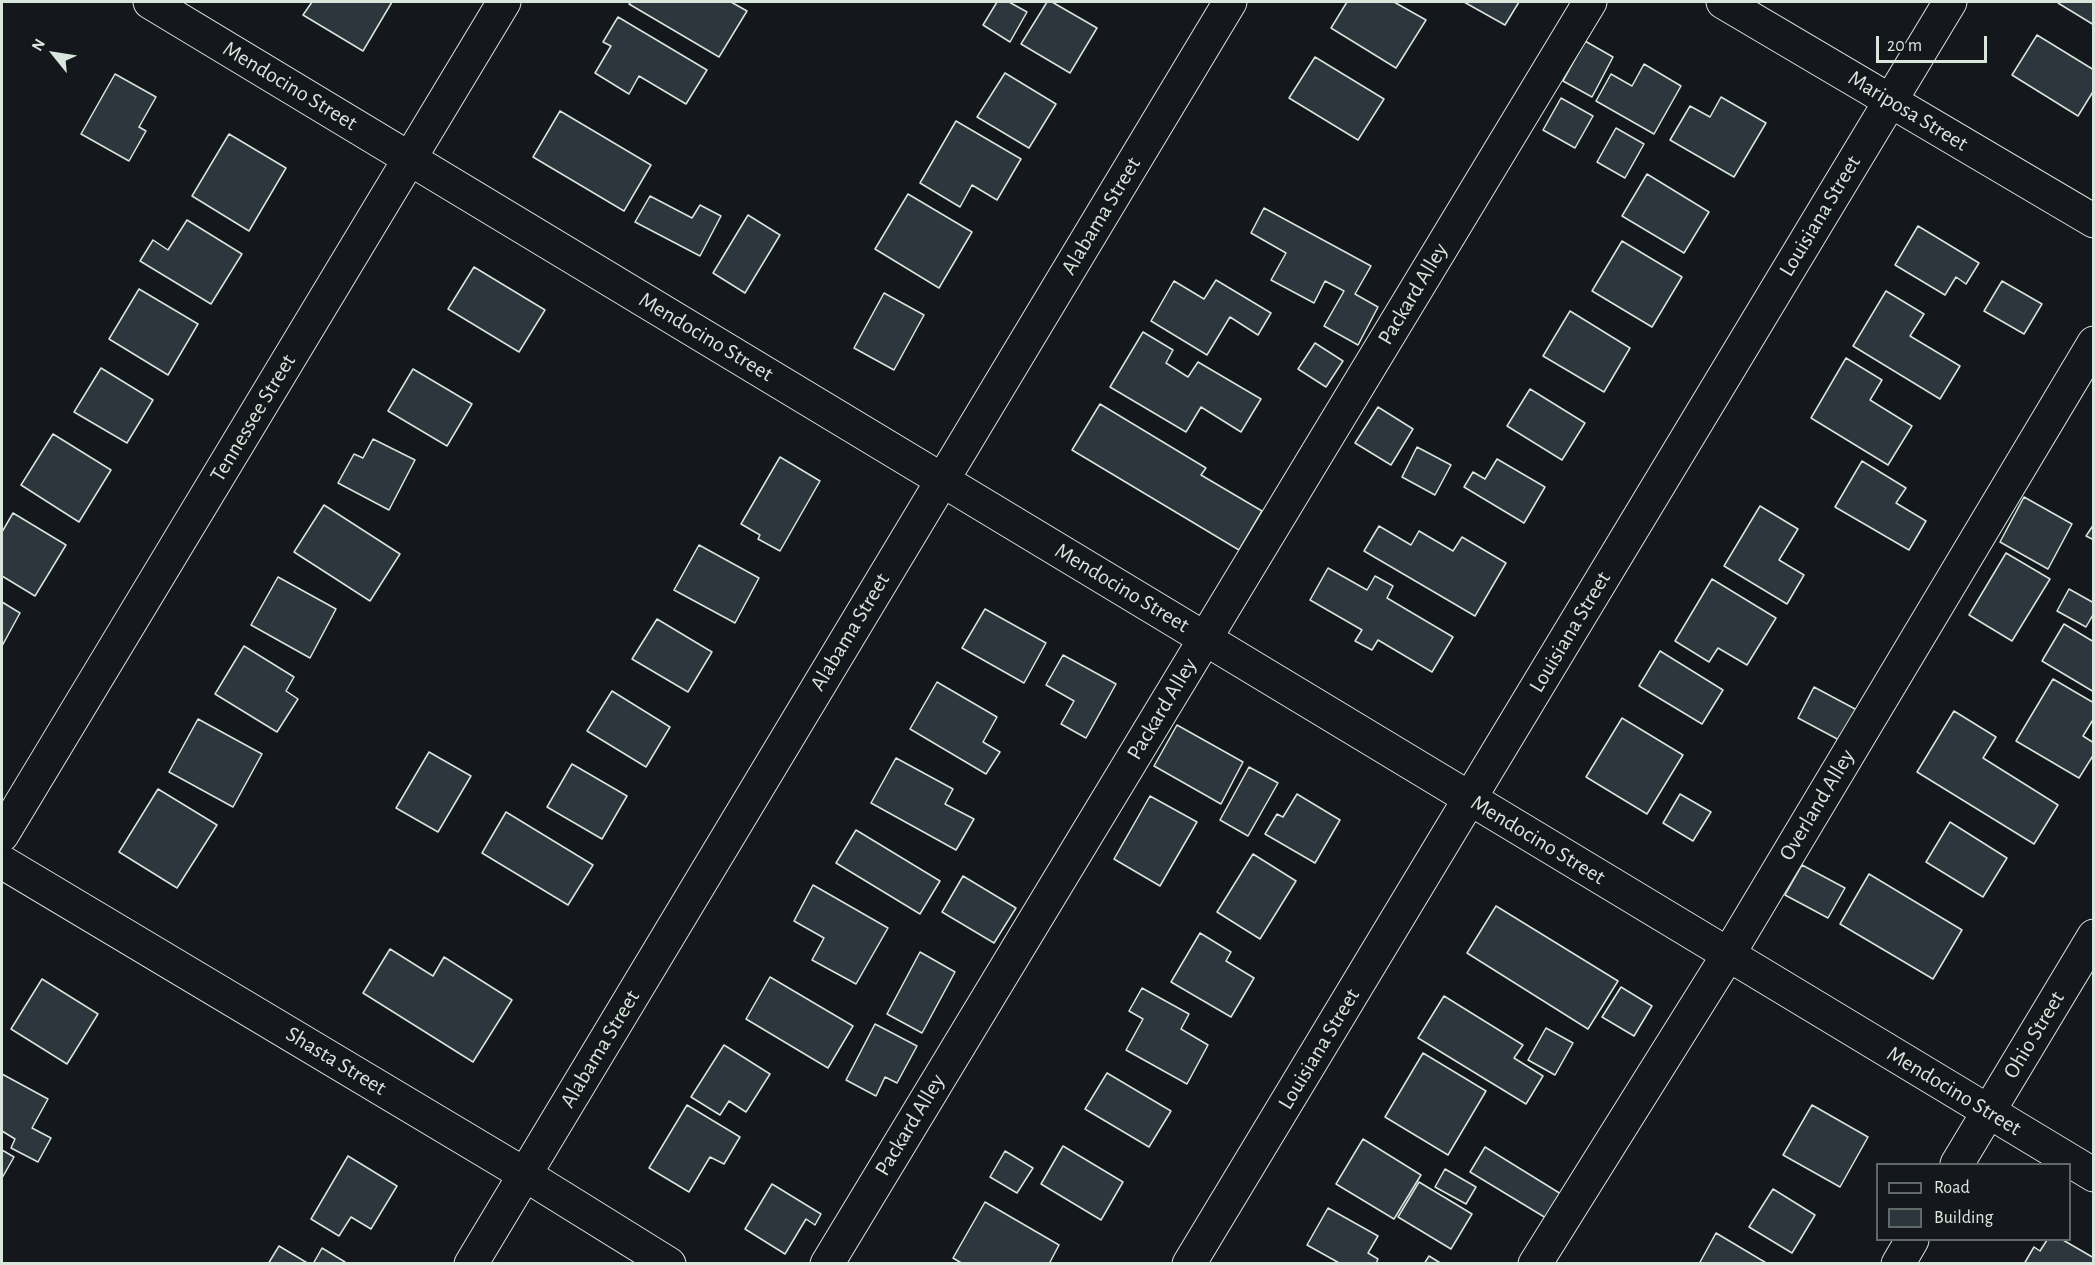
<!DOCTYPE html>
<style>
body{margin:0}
#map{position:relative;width:2095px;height:1265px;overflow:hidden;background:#14181c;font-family:"Alegreya Sans",sans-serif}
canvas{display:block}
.frame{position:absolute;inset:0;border:3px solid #d8e6dc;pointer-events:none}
.legend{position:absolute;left:1876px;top:1163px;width:195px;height:78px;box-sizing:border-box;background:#14181c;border:2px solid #626a69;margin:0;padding:8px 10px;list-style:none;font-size:18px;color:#d8e6dc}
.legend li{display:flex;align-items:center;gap:12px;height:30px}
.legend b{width:30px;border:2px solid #626a69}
.north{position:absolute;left:24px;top:24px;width:60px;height:60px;-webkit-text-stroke:4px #14181c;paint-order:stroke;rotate:300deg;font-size:16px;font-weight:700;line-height:24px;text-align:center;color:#d8e6dc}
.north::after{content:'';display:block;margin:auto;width:21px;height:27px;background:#d8e6dc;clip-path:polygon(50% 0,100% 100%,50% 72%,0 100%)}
.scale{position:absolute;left:1876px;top:36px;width:111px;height:27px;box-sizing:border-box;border:3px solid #d8e6dc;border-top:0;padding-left:8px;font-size:18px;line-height:21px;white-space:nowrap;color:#d8e6dc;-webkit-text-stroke:4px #14181c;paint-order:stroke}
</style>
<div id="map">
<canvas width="2095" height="1265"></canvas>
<div class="frame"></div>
<ul class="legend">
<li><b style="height:8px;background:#14181c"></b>Road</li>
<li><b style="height:16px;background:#2c363c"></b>Building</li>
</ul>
<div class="north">N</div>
<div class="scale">20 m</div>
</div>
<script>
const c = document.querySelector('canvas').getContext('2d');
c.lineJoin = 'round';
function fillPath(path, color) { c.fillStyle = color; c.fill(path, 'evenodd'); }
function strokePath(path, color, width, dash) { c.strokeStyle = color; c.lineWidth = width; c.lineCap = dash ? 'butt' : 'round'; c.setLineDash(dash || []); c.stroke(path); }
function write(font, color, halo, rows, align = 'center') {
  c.font = font + ' "Alegreya Sans",sans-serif'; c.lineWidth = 4.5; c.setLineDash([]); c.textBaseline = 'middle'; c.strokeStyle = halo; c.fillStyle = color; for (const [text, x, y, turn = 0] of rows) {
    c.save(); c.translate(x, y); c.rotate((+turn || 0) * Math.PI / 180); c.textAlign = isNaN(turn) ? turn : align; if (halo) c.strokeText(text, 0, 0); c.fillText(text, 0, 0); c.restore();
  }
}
const building = new Path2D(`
 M312 2H392L363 51 303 15Z
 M631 2H731L747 11 719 57 629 4Z
 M997 2H1009L1027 12 1010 42 983 25Z
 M1047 2H1052L1097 28 1070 73 1021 44Z
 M1347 2H1394L1426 20 1396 68 1331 28Z
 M1464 2H1519L1505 25Z
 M2059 2H2094V25L2058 3Z
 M618 17 707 70 686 104 639 76 629 94 595 73 611 46 603 42Z
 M2037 35 2094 70V90L2078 116 2012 75Z
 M1585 41 1613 57 1592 97 1563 81Z
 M1315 57 1384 99 1358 140 1289 98Z
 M1644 64 1681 86 1654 134 1596 101 1611 74 1632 86Z
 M1005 73 1056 104 1029 148 977 117Z
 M115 74 156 97 139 127 146 131 129 161 81 134Z
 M1721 97 1766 123 1734 177 1670 140 1690 106 1710 117Z
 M1561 98 1593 116 1575 148 1543 130Z
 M560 111 651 165 624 211 533 157Z
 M956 121 1021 159 997 200 972 185 960 207 920 183Z
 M1616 128 1644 144 1625 178 1597 162Z
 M229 134 286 168 249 231 192 196Z
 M1647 174 1709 212 1684 253 1622 216Z
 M908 194 972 232 939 288 875 249Z
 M650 196 692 218 700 205 721 216 700 256 635 222Z
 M1264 208 1371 266 1355 294 1378 307 1358 345 1324 326 1344 291 1325 281 1314 303 1271 280 1286 253 1251 233Z
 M748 215 780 235 745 293 713 273Z
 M187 220 242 254 211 304 140 261 153 240 168 250Z
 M1918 226 1979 263 1966 284 1956 277 1945 295 1895 265Z
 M1622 241 1682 277 1652 327 1592 291Z
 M474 267 545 310 519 352 448 309Z
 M1216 280 1271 313 1258 335 1230 317 1207 355 1151 321 1174 281 1204 299Z
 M2002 281 2042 304 2024 334 1984 311Z
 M139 289 198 324 168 375 109 339Z
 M1886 291 1924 314 1910 336 1960 366 1940 399 1853 346Z
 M884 293 924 315 894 370 854 348Z
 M1570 311 1630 348 1604 392 1543 356Z
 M1143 332 1173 350 1166 363 1188 377 1198 362 1261 399 1241 432 1201 407 1186 432 1110 387Z
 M1315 343 1343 361 1326 387 1298 369Z
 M1846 358 1882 380 1870 400 1912 426 1888 465 1811 418Z
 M101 368 153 400 127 443 74 412Z
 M413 369 472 404 447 446 388 411Z
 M1530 389 1585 423 1562 460 1507 426Z
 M1100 404 1206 468 1201 475 1262 511 1239 550 1072 450Z
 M1378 407 1413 429 1391 465 1355 443Z
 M53 434 111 470 79 522 21 485Z
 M373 439 415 460 389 510 338 483 354 454 363 458Z
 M1417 447 1451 465 1435 495 1402 477Z
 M780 457 820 481 780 551 758 539 760 535 741 524Z
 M1497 459 1545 487 1524 523 1464 487 1473 472 1485 479Z
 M1862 461 1906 488 1896 503 1926 521 1909 550 1835 507Z
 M2024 497 2072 524 2048 569 2000 542Z
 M324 505 400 554 370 601 294 552Z
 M1760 506 1798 529 1779 560 1804 575 1787 604 1724 566Z
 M13 513 66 545 35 596 2 576V532Z
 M2094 524V540L2086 536Z
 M1379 526 1411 545 1419 531 1453 551 1462 537 1506 563 1475 616 1364 551Z
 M699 545 759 578 735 623 674 590Z
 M2006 553 2050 579 2012 641 1969 615Z
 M1328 568 1367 590 1375 576 1393 586 1387 598 1453 637 1432 672 1378 640 1372 650 1355 641 1362 630 1310 600Z
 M278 577 336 609 310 658 251 625Z
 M1712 579 1776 618 1747 665 1718 648 1709 662 1675 641Z
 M2069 589 2094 603V613L2086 627 2057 611Z
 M2 602 20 613 2 646Z
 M985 609 1046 643 1024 683 962 648Z
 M657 619 712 652 688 692 632 659Z
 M2064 624 2094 642V692L2042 661Z
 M244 646 294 677 286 691 298 699 277 732 215 694Z
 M1660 651 1723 690 1702 724 1639 686Z
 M1063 655 1116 684 1086 738 1061 724 1074 701 1046 685Z
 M2053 679 2094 703V718L2083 736 2094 743V754L2079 778 2016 741Z
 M937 682 997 717 983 742 1000 752 986 774 910 729Z
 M1814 687 1857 710 1841 741 1798 718Z
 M612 691 670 727 646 767 587 731Z
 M1954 711 1996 737 1983 758 2058 805 2034 844 1917 772Z
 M1622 718 1683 755 1647 814 1586 777Z
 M198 719 262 754 233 807 169 772Z
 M1177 725 1243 762 1221 804 1154 766Z
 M429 752 471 776 438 832 396 808Z
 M896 758 953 789 945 804 974 819 956 850 871 803Z
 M572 764 627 796 602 839 547 807Z
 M1249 767 1278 783 1248 836 1220 820Z
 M158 789 217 825 177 888 119 852Z
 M1297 794 1340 820 1315 863 1265 834 1277 814 1283 817Z
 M1680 794 1711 812 1693 841 1663 823Z
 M1150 796 1197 822 1160 886 1114 859Z
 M506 812 593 865 568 905 482 853Z
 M1950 822 2007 858 1983 897 1926 862Z
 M856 830 940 881 920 914 836 863Z
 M1253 854 1296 881 1260 939 1217 912Z
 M1802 865 1845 888 1828 918 1785 895Z
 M1869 874 1962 930 1933 979 1840 924Z
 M963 876 1016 908 994 943 942 912Z
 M813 885 888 928 856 984 812 960 824 938 794 921Z
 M1496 906 1618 981 1588 1029 1467 953Z
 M1200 933 1231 952 1226 961 1254 978 1231 1017 1171 982Z
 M390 949 433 976 444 957 512 1000 473 1062 363 993Z
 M920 952 955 972 922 1033 887 1014Z
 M770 977 853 1026 828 1068 746 1019Z
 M42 979 98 1014 67 1064 11 1029Z
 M1621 987 1652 1006 1634 1036 1602 1017Z
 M1142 988 1189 1014 1181 1029 1208 1045 1187 1084 1126 1050 1143 1019 1129 1011Z
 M1444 996 1523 1045 1514 1058 1543 1076 1526 1104 1418 1038Z
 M875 1024 917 1046 897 1083 885 1077 876 1096 846 1080Z
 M1546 1028 1573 1043 1555 1075 1528 1060Z
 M724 1045 770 1074 746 1112 729 1101 720 1115 691 1097Z
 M1423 1053 1486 1091 1448 1155 1385 1117Z
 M1107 1073 1171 1111 1149 1147 1085 1109Z
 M2 1074 48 1099 32 1128 51 1138 38 1162 11 1148 15 1139 2 1131Z
 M687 1105 740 1137 724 1164 710 1157 689 1192 649 1168Z
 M1812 1105 1868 1137 1840 1187 1783 1155Z
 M1363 1139 1421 1175 1394 1219 1336 1184Z
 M1063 1146 1123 1182 1101 1220 1041 1184Z
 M1485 1147 1561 1194 1546 1218 1470 1172Z
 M2 1150 14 1157 2 1178Z
 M1005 1151 1033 1168 1017 1193 990 1177Z
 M348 1156 397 1186 371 1229 351 1217 339 1236 311 1219Z
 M1445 1169 1476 1187 1466 1204 1435 1187Z
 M1419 1182 1472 1214 1451 1249 1398 1217Z
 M772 1184 821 1214 815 1225 806 1219 785 1254 745 1229Z
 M1773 1189 1815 1215 1792 1253 1749 1227Z
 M985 1202 1059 1245 1049 1264H963L953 1258Z
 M1328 1208 1378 1236 1368 1253 1378 1259 1376 1264H1341L1307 1245Z
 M1716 1233 1768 1264H1699Z
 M2047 1240H2063L2094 1258V1264H2024L2034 1247 2040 1251Z
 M279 1246 309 1264H268Z
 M322 1248 345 1262 344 1264H313Z
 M1429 1256 1442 1264H1424Z`);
fillPath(building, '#2c363c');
strokePath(building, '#d8e6dc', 1.5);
const minor = new Path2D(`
 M150 2 2094 1175
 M1723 2 2094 221
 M2 862 524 1174 669 1264
 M1957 1164 2094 936
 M471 1264 1230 2
 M827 1264 1590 2
 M1189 1264 1950 2
 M1535 1264 1728 955 2094 343
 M1898 1264 1912 1240`);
const major = new Path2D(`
 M2 835 504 2`);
strokePath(minor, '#d8e6dc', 35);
strokePath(major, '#d8e6dc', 35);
strokePath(minor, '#14181c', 33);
strokePath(major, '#14181c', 33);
write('22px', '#d8e6dc', '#14181c', [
 ["Mendocino Street",290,86,31],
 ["Mariposa Street",1908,111,31],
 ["Alabama Street",1101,216,-59],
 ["Louisiana Street",1820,216,-59],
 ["Packard Alley",1413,294,-59],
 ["Mendocino Street",706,337,31],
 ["Tennessee Street",253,418,-59],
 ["Mendocino Street",1122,588,31],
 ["Alabama Street",850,632,-59],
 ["Louisiana Street",1570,632,-59],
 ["Packard Alley",1162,709,-59],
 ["Overland Alley",1817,805,-59],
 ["Mendocino Street",1538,840,31],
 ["Ohio Street",2034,1035,-59],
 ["Alabama Street",600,1049,-59],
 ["Louisiana Street",1319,1049,-59],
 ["Shasta Street",336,1061,31],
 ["Mendocino Street",1954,1091,31],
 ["Packard Alley",910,1125,-59]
]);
</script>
